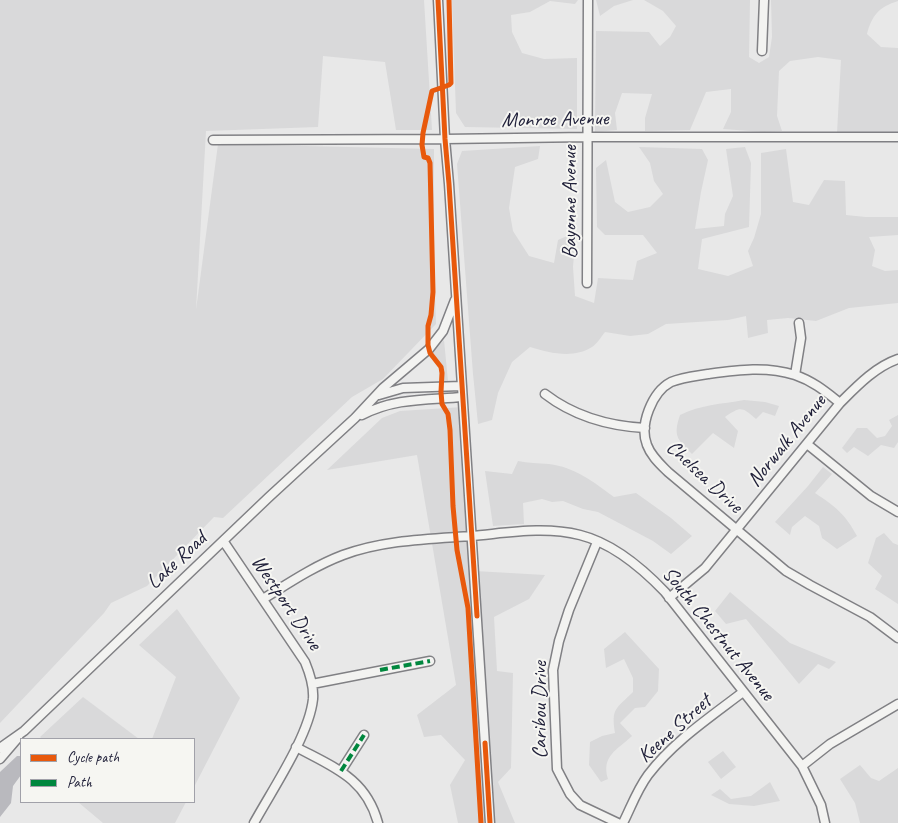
<!DOCTYPE html>
<style>
body{margin:0}
#map{position:relative;width:898px;height:823px;overflow:hidden;background:#e8e8e8;font-family:Caveat,sans-serif}
canvas{display:block}
.legend{position:absolute;left:20px;top:738px;width:175px;height:65px;box-sizing:border-box;background:#f6f6f2;border:1px solid #a1a1a9;margin:0;padding:6px 9px;list-style:none;font-size:15px;color:#22223b}
.legend li{display:flex;align-items:center;gap:10px;height:25px}
.legend b{width:25px;border:1px solid #a1a1a9}
</style>
<div id="map">
<canvas width="898" height="823"></canvas>
<ul class="legend">
<li><b style="height:6px;background:#e8590c"></b>Cycle path</li>
<li><b style="height:6px;background:#00873e"></b>Path</li>
</ul>
</div>
<script>
const c = document.querySelector('canvas').getContext('2d');
c.lineJoin = 'round';
function fillPath(path, color) { c.fillStyle = color; c.fill(path, 'evenodd'); }
function strokePath(path, color, width, dash) { c.strokeStyle = color; c.lineWidth = width; c.lineCap = dash ? 'butt' : 'round'; c.setLineDash(dash || []); c.stroke(path); }
function write(font, color, halo, rows, align = 'center') {
  c.font = font + ' Caveat,sans-serif'; c.lineWidth = 4; c.setLineDash([]); c.textBaseline = 'middle'; c.strokeStyle = halo; c.fillStyle = color; for (const [text, x, y, turn = 0] of rows) {
    c.save(); c.translate(x, y); c.rotate((+turn || 0) * Math.PI / 180); c.textAlign = isNaN(turn) ? turn : align; if (halo) c.strokeText(text, 0, 0); c.fillText(text, 0, 0); c.restore();
  }
}
fillPath(new Path2D(`
 M0 0H424L432 130H396L385 62 323 56 318 127 206 131 196 310 218 144 434 149V265L436 324 383 379 352 397 223 518 214 517 147 586 111 603 104 613 0 723Z
 M452 0H578L575 4 550 1 530 12 511 15 512 32 522 53 544 59 577 58V129L465 127 456 113Z
 M596 0H633L614 6 600 16Z
 M644 0H750L749 57 759 63 769 57 772 37 771 0H898V1C879 7 872 15 867 34L881 47 898 48V133H837L841 60 818 57 790 61 779 71 777 116 782 131 764 132 723 129 731 112V89L706 92 690 130 645 131V118L652 94 622 93 615 113 617 130 595 132 596 31 649 32 660 46 670 37 676 26 663 11Z
 M540 146 538 159 515 167 509 208 513 231 529 256 554 263 558 240 576 232 573 267 575 296 594 303 598 278 633 280 637 261 657 253 643 235H605L597 227 596 168 606 160 615 202 628 212 650 207 663 194 654 181 650 163 639 147 702 149 708 160 701 192 695 229 724 226 725 214 733 196 726 149 745 147 751 163 749 227 702 239 698 269 728 276 753 266 748 251 754 238 761 214V153L786 149 793 202 809 205 824 180 845 181 846 215 866 217H898V235L869 237 875 250 872 266 885 271 898 270V303L849 308 816 321 788 318 767 320 768 333 748 338 746 316 728 320 666 324 648 334 630 336 605 332C601 337 597 344 592 347 573 359 550 353 530 347L512 362 498 393 492 420 478 424 473 374 457 164 462 151Z
 M444 340 448 381 446 382H444L441 364 431 352Z
 M744 400 765 402 779 406 775 416 763 412 756 419C742 407 741 406 725 417L738 431 734 448 713 433 692 454C677 439 673 436 680 415 699 405 722 404 744 400Z
 M463 407 475 571 545 575 529 599 494 617 497 671 513 673 511 768 498 782 515 823H458L450 785 465 760 441 735 424 737 417 715 456 685 417 455 327 470 382 418 400 411Z
 M898 415V442L894 448 881 445 868 456 854 447 847 453 842 448 857 428H867L877 438 885 436 892 426 889 420Z
 M518 461C528 463 538 463 549 464 574 467 594 482 614 497L636 493 671 518 692 536 671 554 653 541 598 512 583 509 563 501 552 502 542 499 523 503 524 524 493 526 485 471 512 474Z
 M823 467 832 474 815 493C835 506 846 515 857 536L837 549 822 538 819 526 805 516 792 527 790 535 775 522 808 486Z
 M884 533 893 543 898 545V604L875 589 882 576 868 563 876 538Z
 M730 592 790 643 836 662 829 669 818 664 799 684 746 619 726 624 715 611Z
 M177 609 240 698 194 787V739H152L176 677 139 645Z
 M625 632 659 669 658 691 645 707 635 708 620 723 632 736C617 750 601 756 608 779L601 782 589 765 590 742 602 736 615 733C611 708 616 709 633 692V678L624 659 606 668 604 649Z
 M83 697 139 739H42L40 737Z
 M723 751 736 767 721 779 708 762Z
 M860 765 871 778 879 781 898 768V823H860L855 803 840 779Z
 M770 782 780 801 754 806 729 804 711 795 720 789 731 799 751 796Z
 M78 802H186L175 823H103Z`), '#d9d9da');
fillPath(new Path2D(`
 M17 756H21V775L13 786 11 803 0 817V772Z`), '#b9b9be');
const minor = new Path2D(`
 M438 0 445 139 449 184 490 823
 M762 51 764 0
 M213 140 445 139 587 137H898
 M587 283 588 0
 M795 375 801 338 799 323
 M545 394C575 417 608 426 645 428
 M379 395 403 388 461 386
 M840 403C826 392 813 381 795 375 766 366 738 370 708 374 696 376 683 377 671 382 652 392 639 425 647 445 651 456 660 464 668 472L786 571 810 585 870 617 898 638
 M362 415C394 398 426 400 462 397
 M807 444 871 496 898 512
 M224 542 305 662C310 674 314 686 313 699 309 736 272 790 254 823
 M597 542 569 610 559 641 553 670 557 769 570 794 580 805 618 823
 M669 598 705 568 840 403C857 386 875 367 898 359
 M263 599C289 583 314 566 343 555 383 540 429 539 471 536 507 533 544 526 580 535 612 543 643 569 665 592L802 766 821 805 825 823
 M312 684 430 661
 M296 747C333 767 366 778 378 823
 M0 748 24 731 269 497 355 418 383 388 429 349 443 331 455 300
 M0 759 18 738
 M802 766 830 744 898 704
 M341 771 364 735
 M623 823C631 807 637 790 648 775 673 742 709 718 743 692`);
strokePath(minor, '#808084', 11);
strokePath(minor, '#f3f3f1', 8);
strokePath(new Path2D(`
 M380 670 430 661
 M341 771 364 735`), '#00873e', 4, [8, 4]);
strokePath(new Path2D(`
 M438 0 445 139 449 184 477 616
 M449 0 451 83 449 85 432 91 423 133 422 145 424 157 428 158 430 163 433 292 431 315 428 326V345L430 353 441 367 442 373 441 392 442 404 448 414 450 430 453 506 457 550 468 608 481 823
 M485 743 490 823`), '#e8590c', 5);
write('21px', '#22223b', '#f6f6f2', [
 ["Monroe Avenue",555,120,-1],
 ["Bayonne Avenue",570,202,-90],
 ["Norwalk Avenue",787,441,-51],
 ["Chelsea Drive",704,477,43],
 ["Lake Road",177,561,-43],
 ["Westport Drive",286,603,56],
 ["South Chestnut Avenue",718,634,51],
 ["Caribou Drive",540,710,-90],
 ["Keene Street",675,729,-42]
]);
</script>
